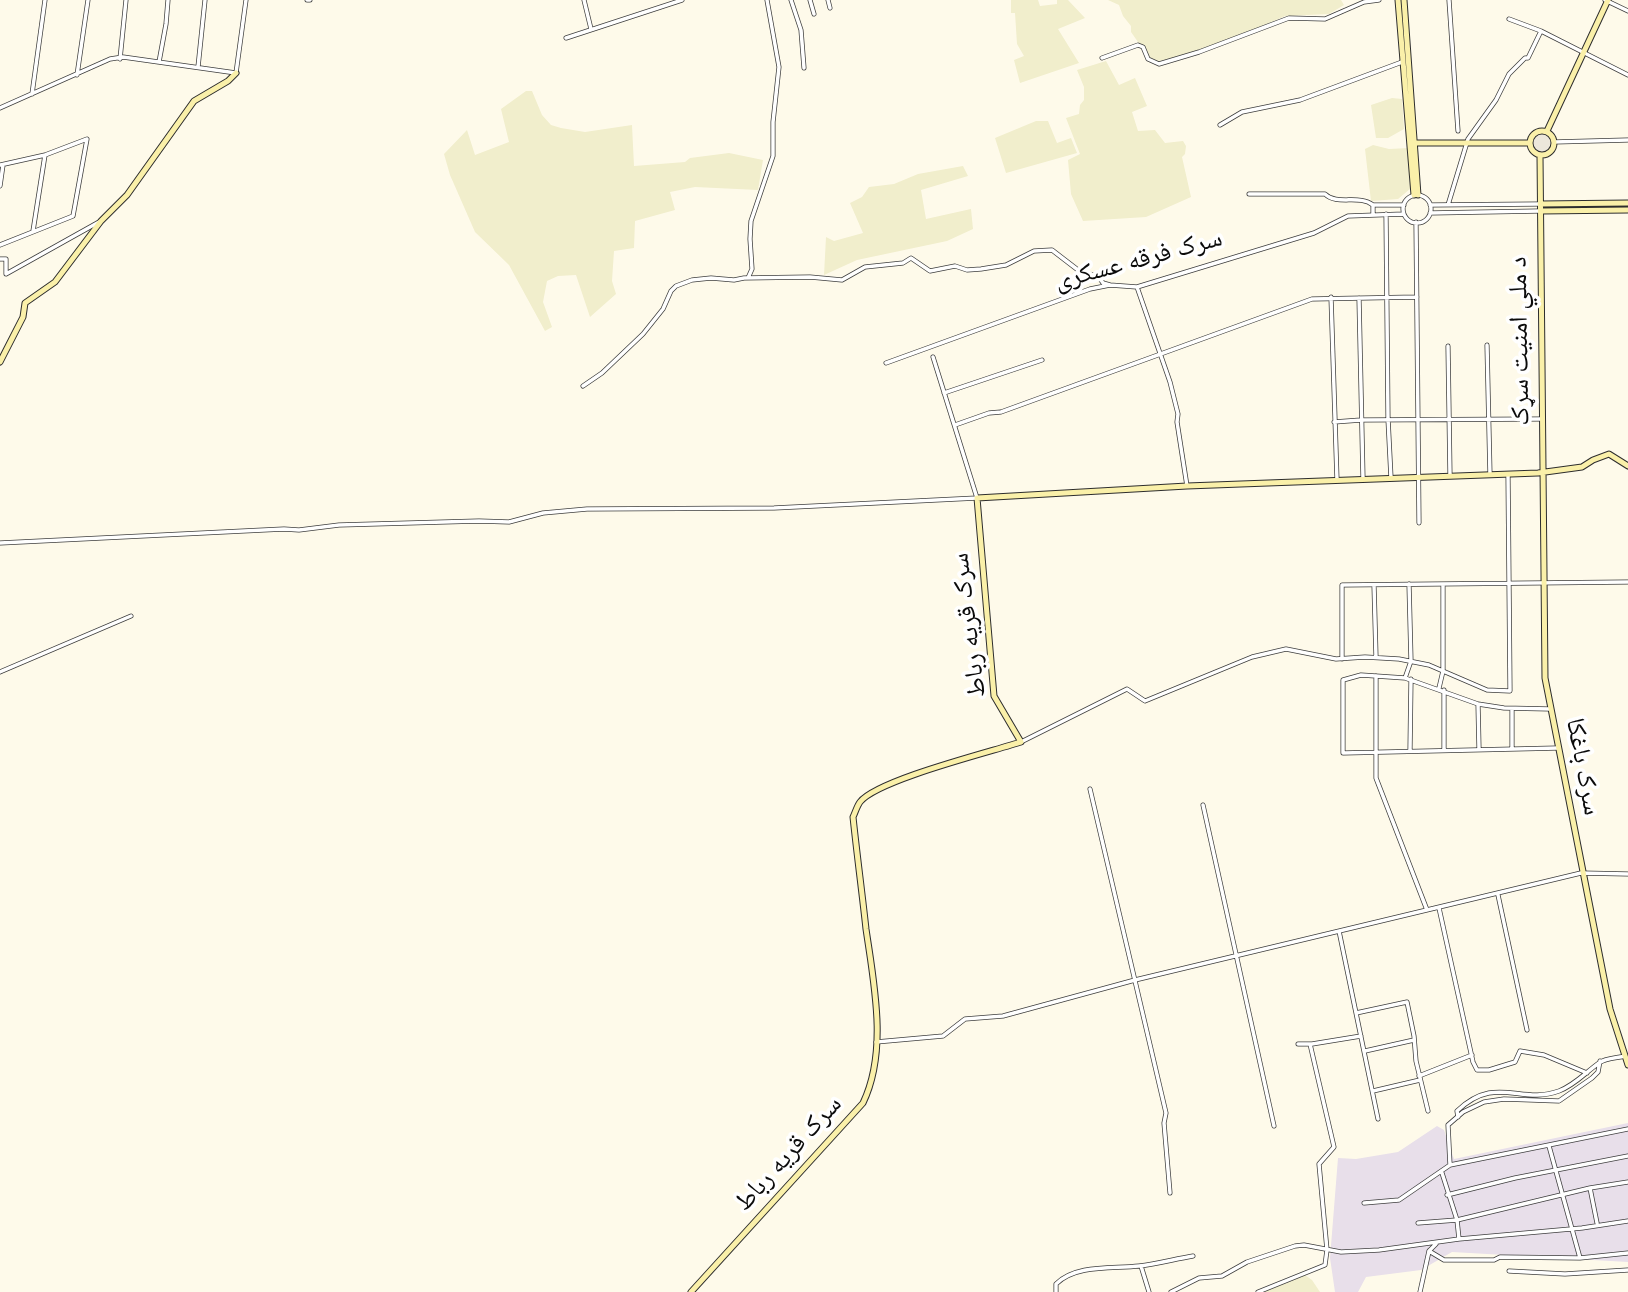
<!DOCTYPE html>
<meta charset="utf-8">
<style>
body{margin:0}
canvas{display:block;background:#fefaea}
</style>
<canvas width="1628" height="1292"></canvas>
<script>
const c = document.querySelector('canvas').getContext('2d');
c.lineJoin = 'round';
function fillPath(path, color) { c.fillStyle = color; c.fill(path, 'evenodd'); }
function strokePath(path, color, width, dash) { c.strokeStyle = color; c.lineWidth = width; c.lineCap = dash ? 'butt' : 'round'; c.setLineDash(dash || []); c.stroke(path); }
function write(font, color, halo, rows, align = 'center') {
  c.font = font + ' Spectral,"Noto Naskh Arabic",serif'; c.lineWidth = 7; c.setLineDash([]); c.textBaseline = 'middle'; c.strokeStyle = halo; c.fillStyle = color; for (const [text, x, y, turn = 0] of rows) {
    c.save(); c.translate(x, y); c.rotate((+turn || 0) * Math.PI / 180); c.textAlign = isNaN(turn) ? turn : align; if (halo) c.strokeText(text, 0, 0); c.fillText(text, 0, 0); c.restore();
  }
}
fillPath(new Path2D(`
 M1628 1123V1262L1452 1252 1421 1270 1366 1277 1358 1292H1335L1330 1258 1338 1158 1356 1159 1398 1152 1437 1126 1444 1130 1454 1159Z`), '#e8dfea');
fillPath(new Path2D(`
 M1011 0H1038L1040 6 1057 4V0H1068L1085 18 1058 29 1079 63 1020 83 1014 60 1024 56 1017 44 1015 13H1011Z
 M1108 0H1341L1344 5 1329 14 1285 16 1197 55 1152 62 1131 32V26L1123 16 1119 5Z
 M1106 61 1119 85 1135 78 1147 106 1132 112 1138 131 1155 130 1165 143 1183 141 1186 146 1185 154 1182 157 1191 197 1146 217 1083 221 1071 194 1068 160 1080 154 1066 118 1079 114 1080 105 1084 100V87L1077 70Z
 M526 91H532L542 115 551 125 561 128 585 132 632 125 634 166 685 162 690 158 729 153 763 160 758 190 695 187 670 192 675 210 635 221 634 248 614 251 612 281 616 294 590 317 576 275 558 276 547 281 543 302 552 327 545 331 509 265 475 232 450 175 444 154 467 130 475 155 509 142 501 109Z
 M1392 98 1402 99 1404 129 1388 138H1376L1371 105Z
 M1036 121H1048L1057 143 1071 138 1077 153 1006 173 995 138Z
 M1373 145 1389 149 1409 148 1410 189 1398 199 1371 201 1365 149Z
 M963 166 968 176 921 190 926 219 971 209 973 229 947 241 857 260 824 275 826 237 834 241 863 233 850 203 862 197 869 187 894 184 918 174Z
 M1302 1273 1312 1280 1320 1292H1263Z`), '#f1eecc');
fillPath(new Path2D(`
 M1532 142a10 10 0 1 1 20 0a10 10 0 1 1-20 0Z`), '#ece7db');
const street = new Path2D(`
 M307 0H310
 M584 0 591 29
 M791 0 801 30 804 68
 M810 0 814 14
 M828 0 830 8
 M1449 0 1458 131
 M1605 0 1628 11
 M1509 19 1541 31 1628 75
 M566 38 682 0
 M1102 58 1138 45 1143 47 1148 59 1159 64 1199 52 1289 18 1325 19 1364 2 1379 0
 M120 59 126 0
 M159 62 166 24 168 0
 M198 67 205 0
 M77 75 88 0
 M32 94 45 0
 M0 108 110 59 123 57 236 73 246 0
 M1220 125 1242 112 1300 100 1402 62
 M1554 142 1628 140
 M0 165 45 155 87 139 73 216 0 245
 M0 186 3 165
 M1249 194H1325C1337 206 1359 194 1373 205
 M1403 209a14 14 0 1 1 28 0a14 14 0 1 1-28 0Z
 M1430 205 1540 204
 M1448 205 1468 139 1496 100 1509 74 1525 58H1528L1541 31
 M1373 213V205H1404
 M1430 213 1540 211
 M1386 214 1388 419 1391 478
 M1416 222 1419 523
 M33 231 45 155
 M0 259H6V274L99 222
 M748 278 752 269 750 239 751 221 773 156V122L779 67 767 0
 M1137 287 1170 382 1178 414 1177 422 1187 486
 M1331 297 1337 480
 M1359 298 1363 479
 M1487 345 1490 475
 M1448 346 1450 476
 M886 363 1090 289 1110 285 1137 287 1314 233 1348 216 1404 214
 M583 386 602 373 643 334 663 309 671 291 676 286 692 280 711 278 734 280 744 278 810 277 842 280 865 267 903 263 911 258 930 271 955 266 967 270 981 269 1006 265 1034 251 1052 250 1078 270 1099 277 1103 283 1110 285
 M944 393 1042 360
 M1334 422 1361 420 1542 419
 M955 425 989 413 1001 412 1312 299 1417 297
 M0 543 284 529 299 530 339 525 479 521 509 522 543 513 587 509 774 508 977 498 933 357
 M1374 585 1376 657
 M1342 659V585L1628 582
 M0 672 131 616
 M1376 676V778L1427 910
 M1405 678 1411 661 1409 584
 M1439 688 1443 671V584
 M1478 704 1479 749
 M1550 709 1504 708 1478 704 1405 678 1361 675 1343 680V753L1558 748
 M1021 742 1127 689 1145 701 1252 657 1286 649 1336 659 1365 657 1399 659 1429 665 1487 690 1510 691 1508 474
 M1512 749V709
 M1410 750 1411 679
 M1444 750V690
 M1090 789 1166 1113 1164 1123 1170 1193
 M1203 805 1274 1126
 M1498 895 1527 1030
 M1439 908 1473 1062 1477 1070H1489L1515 1062 1520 1051 1544 1055 1587 1073
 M1339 931 1378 1119
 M1356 1013 1407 1002 1414 1036 1416 1061 1428 1111
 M876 1042 943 1036 965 1019 1003 1016 1135 980 1581 873 1628 874
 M1298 1044H1312L1361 1036
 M1365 1051 1414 1040
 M1419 1076 1472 1055
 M1373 1091 1420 1080
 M1458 1117 1457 1111C1496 1074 1520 1105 1559 1091 1575 1085 1586 1072 1599 1063 1605 1058 1617 1058 1625 1056
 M1549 1146 1580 1258
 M1450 1165 1448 1125 1463 1112 1484 1102 1504 1099 1559 1101 1592 1078 1598 1072 1600 1061
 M1442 1173 1457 1220 1459 1239
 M1590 1188 1597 1223
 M1447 1195 1515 1178 1628 1156
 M1364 1203 1399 1200 1450 1165 1628 1129
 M1418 1223 1457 1220 1590 1188 1628 1182
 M1429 1251 1444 1260H1494L1500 1257 1580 1258 1628 1253
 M1141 1266 1149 1292
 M1509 1271 1565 1274 1628 1270
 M1056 1292V1284C1076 1264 1113 1269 1139 1266 1157 1264 1175 1259 1193 1256
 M1171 1292 1199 1278 1222 1276 1247 1262 1295 1246 1304 1245 1341 1252 1379 1250 1459 1239 1582 1228 1628 1221
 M1258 1292 1325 1265 1327 1250 1319 1164 1334 1147 1310 1044
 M1420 1292 1429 1251 1436 1244`);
const secondary = new Path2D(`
 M1398 0 1414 195
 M1404 0 1418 195
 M1530 143a12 12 0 1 1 24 0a12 12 0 1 1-24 0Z
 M1547 131 1608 0
 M1414 143H1529
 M1540 155 1545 678 1610 1009 1628 1065
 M1540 204 1628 203
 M1541 211 1628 210
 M0 362 23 317 25 303 55 282 101 221 127 195 194 101 228 81 236 73
 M691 1292 863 1103C888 1051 874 984 866 929 862 892 857 855 853 817 855 813 857 806 860 802 877 780 990 752 1021 742L994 696 977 498 1187 486 1538 473 1582 467 1593 460 1609 454 1628 466`);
strokePath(street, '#3e3e3e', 5);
strokePath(secondary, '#2d2d2d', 7);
strokePath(street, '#fff', 3.5);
strokePath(secondary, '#faf0a9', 5);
write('26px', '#0b0b0b', '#fff', [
 ["سرک فرقه عسکری",1139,262,-15],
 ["د ملي امنیت سړک",1522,341,-91],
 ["سرک قریه رباط",971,625,-97],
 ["سرک باغکا",1581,767,79],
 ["سرک قریه رباط",790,1155,-48]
]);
</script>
